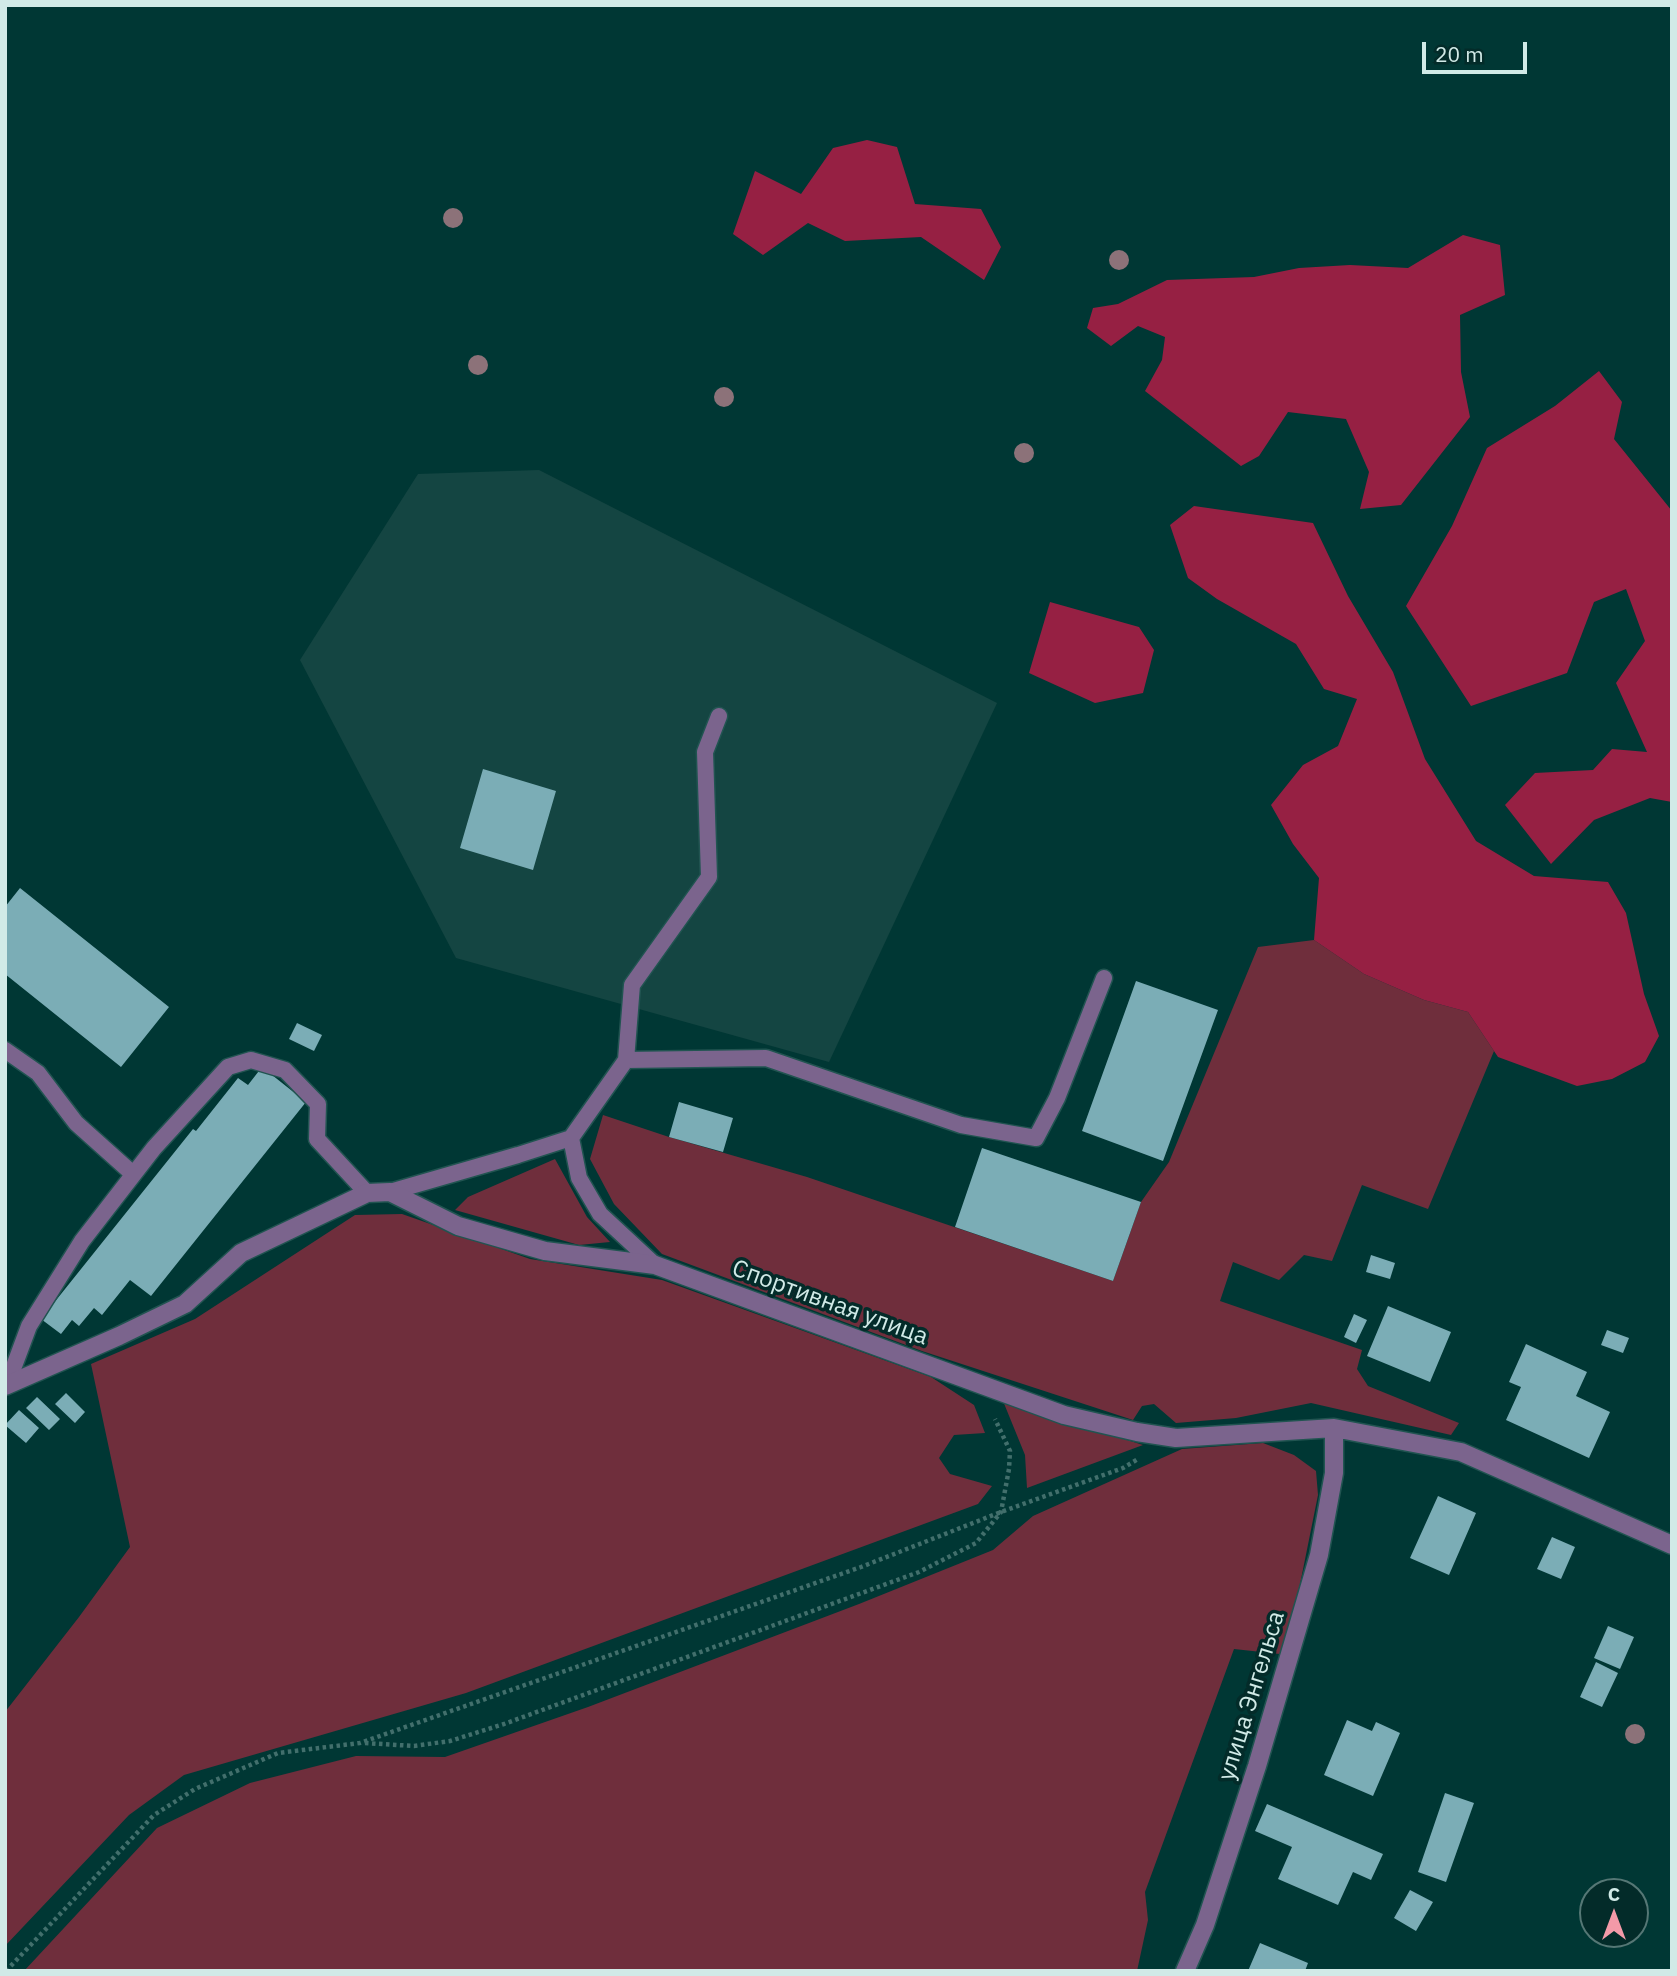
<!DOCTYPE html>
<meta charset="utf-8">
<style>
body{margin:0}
#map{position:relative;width:1677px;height:1976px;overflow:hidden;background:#003734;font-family:"IBM Plex Sans",sans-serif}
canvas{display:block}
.frame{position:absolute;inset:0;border:7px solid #d1eae7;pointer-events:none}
.north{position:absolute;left:1579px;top:1878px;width:70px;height:70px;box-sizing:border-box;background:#032b29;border:2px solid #557775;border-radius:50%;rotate:0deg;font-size:19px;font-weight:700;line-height:28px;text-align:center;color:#d1eae7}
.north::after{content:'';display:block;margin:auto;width:24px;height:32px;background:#f39aa8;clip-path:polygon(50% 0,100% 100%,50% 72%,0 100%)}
.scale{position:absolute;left:1422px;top:42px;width:105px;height:32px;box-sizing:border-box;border:4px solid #d1eae7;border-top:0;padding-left:9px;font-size:21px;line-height:24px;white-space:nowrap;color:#d1eae7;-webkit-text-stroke:5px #032b29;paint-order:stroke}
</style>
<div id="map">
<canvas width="1677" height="1976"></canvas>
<div class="frame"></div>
<div class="north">С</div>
<div class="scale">20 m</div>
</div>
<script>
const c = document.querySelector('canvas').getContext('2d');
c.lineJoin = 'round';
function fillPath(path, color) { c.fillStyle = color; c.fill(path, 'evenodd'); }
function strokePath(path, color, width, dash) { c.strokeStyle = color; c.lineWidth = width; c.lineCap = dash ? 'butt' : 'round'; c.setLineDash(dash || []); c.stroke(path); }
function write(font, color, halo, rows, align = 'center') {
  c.font = font + ' "IBM Plex Sans",sans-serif'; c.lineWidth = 7; c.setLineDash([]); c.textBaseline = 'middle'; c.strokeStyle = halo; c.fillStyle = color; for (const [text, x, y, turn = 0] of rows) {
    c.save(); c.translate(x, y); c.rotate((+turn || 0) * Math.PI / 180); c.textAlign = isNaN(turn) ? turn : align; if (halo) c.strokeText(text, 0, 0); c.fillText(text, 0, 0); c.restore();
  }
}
fillPath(new Path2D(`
 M539 470 997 703 829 1062 456 958 300 660 418 474Z`), '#144542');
fillPath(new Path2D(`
 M1314 940 1364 974 1424 1000 1468 1012 1494 1051 1428 1209 1362 1185 1332 1261 1304 1255 1279 1280 1233 1262 1220 1301 1362 1350 1357 1369 1368 1386 1459 1423 1451 1435 1311 1403 1236 1418 1176 1423 1154 1404 1142 1406 1133 1420 922 1351 662 1254 614 1204 590 1159 603 1115 669 1137 807 1177 1113 1281 1141 1202 1169 1162 1258 947Z
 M555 1159 587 1217 610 1242 579 1245 455 1210 468 1197Z
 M402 1214 530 1259 662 1280 931 1377 974 1405 985 1433 954 1435 939 1458 950 1474 992 1486 978 1504 466 1693 184 1775 129 1815 5 1946V1712L79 1617 130 1547 91 1364 195 1319 355 1215Z
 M1003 1401 1143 1445 1027 1488 1025 1455Z
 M1263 1443 1294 1455 1316 1471 1318 1495 1296 1604 1280 1654 1234 1649 1145 1892 1148 1920 1137 1971H24L157 1828 250 1783 356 1756 445 1757 588 1707 859 1604 993 1550 1033 1516 1182 1449Z`), '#6f2e3c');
fillPath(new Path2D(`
 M867 140 897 147 915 204 981 209 1001 247 984 280 921 237 845 241 808 223 763 255 733 234 755 171 801 194 833 148Z
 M1463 235 1500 245 1505 295 1460 315 1461 372 1470 417 1401 505 1360 509 1369 472 1346 419 1288 412 1259 456 1241 466 1145 391 1162 360 1165 337 1138 326 1111 346 1087 328 1093 308 1118 304 1167 280 1254 277 1299 268 1350 265 1408 268Z
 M1599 371 1622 402 1614 439 1672 511V802L1650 798 1594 820 1551 864 1505 805 1535 773 1593 770 1612 749 1647 752 1616 683 1645 641 1626 589 1594 602 1567 673 1471 706 1406 606 1452 526 1487 448 1555 406Z
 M1194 506 1313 523 1348 596 1393 672 1425 759 1476 841 1534 876 1608 882 1626 913 1644 994 1659 1036 1645 1062 1612 1079 1577 1086 1498 1057 1468 1012 1424 1000 1364 974 1314 940 1319 878 1293 844 1271 805 1303 765 1338 746 1357 699 1324 689 1296 644 1217 599 1188 578 1170 525Z
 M1050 602 1139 627 1154 650 1143 693 1095 703 1029 673Z`), '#962043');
fillPath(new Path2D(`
 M483 769 556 791 533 870 460 848Z
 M20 888 169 1007 121 1067 5 974V907Z
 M1136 981 1218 1010 1163 1161 1082 1131Z
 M297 1023 322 1035 314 1051 289 1039Z
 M262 1067 306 1102 151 1296 130 1280 102 1315 94 1308 79 1326 72 1320 61 1334 41 1319 193 1129 196 1131 238 1078 248 1085Z
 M679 1102 733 1118 723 1152 669 1137Z
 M982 1148 1141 1202 1113 1281 955 1227Z
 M1371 1255 1395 1263 1390 1279 1366 1272Z
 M1388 1306 1451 1332 1430 1382 1367 1356Z
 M1354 1314 1367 1320 1356 1343 1344 1337Z
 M1607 1330 1629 1338 1623 1353 1601 1345Z
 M1526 1344 1587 1372 1576 1396 1610 1412 1589 1458 1506 1420 1521 1387 1509 1382Z
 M66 1393 85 1412 75 1423 55 1404Z
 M37 1397 60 1419 49 1430 26 1408Z
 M19 1410 39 1428 26 1443 5 1425Z
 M1438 1496 1476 1513 1449 1575 1410 1558Z
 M1552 1537 1575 1547 1561 1579 1537 1569Z
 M1608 1626 1634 1637 1620 1669 1594 1658Z
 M1596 1662 1618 1673 1602 1707 1580 1697Z
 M1347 1720 1372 1731 1376 1722 1400 1733 1373 1796 1324 1775Z
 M1445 1793 1474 1803 1446 1882 1418 1872Z
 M1267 1804 1383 1854 1371 1880 1353 1872 1338 1905 1278 1879 1292 1847 1255 1831Z
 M1410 1890 1433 1902 1416 1931 1394 1918Z
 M1260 1943 1308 1963 1305 1971H1248Z`), '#7badb6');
const service = new Path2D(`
 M5 1050 38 1073 76 1123 133 1174
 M626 1060 632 985 709 877 705 752 719 716
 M571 1138 579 1178 600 1214 655 1265
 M390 1192 518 1155 571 1138 626 1060 766 1058 961 1125 1036 1138 1057 1098 1104 978
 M7 1385 29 1326 82 1241 154 1148 228 1067 251 1060 285 1070 318 1104 317 1139 367 1193`);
const minor = new Path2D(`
 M5 1386 119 1336 185 1304 241 1253 367 1193 390 1192 458 1226 545 1251 655 1265 1064 1415 1137 1432 1176 1438 1334 1428 1461 1452 1672 1545
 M1185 1971 1205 1925 1257 1766 1319 1555 1334 1473V1428`);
strokePath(service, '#215451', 19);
strokePath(minor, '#215451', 21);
strokePath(new Path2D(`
 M365 1743 414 1746 450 1741 504 1724 919 1572 976 1543 1001 1512 1009 1469 1010 1451 995 1419
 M6 1971 154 1815 195 1789 278 1753 360 1743 861 1567 1001 1512 1123 1468 1138 1459`), '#426f6c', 4.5, [3.5, 3.5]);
strokePath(service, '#7b648d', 16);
strokePath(minor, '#7b648d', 18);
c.fillStyle = '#8c7279';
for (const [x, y] of [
 [453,218],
 [1119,260],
 [478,365],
 [724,397],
 [1024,453],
 [1635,1734]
]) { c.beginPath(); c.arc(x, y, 10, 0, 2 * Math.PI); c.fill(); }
write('24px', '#d1eae7', '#032b29', [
 ["Спортивная улица",830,1303,20],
 ["улица Энгельса",1252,1696,-73]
]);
</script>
